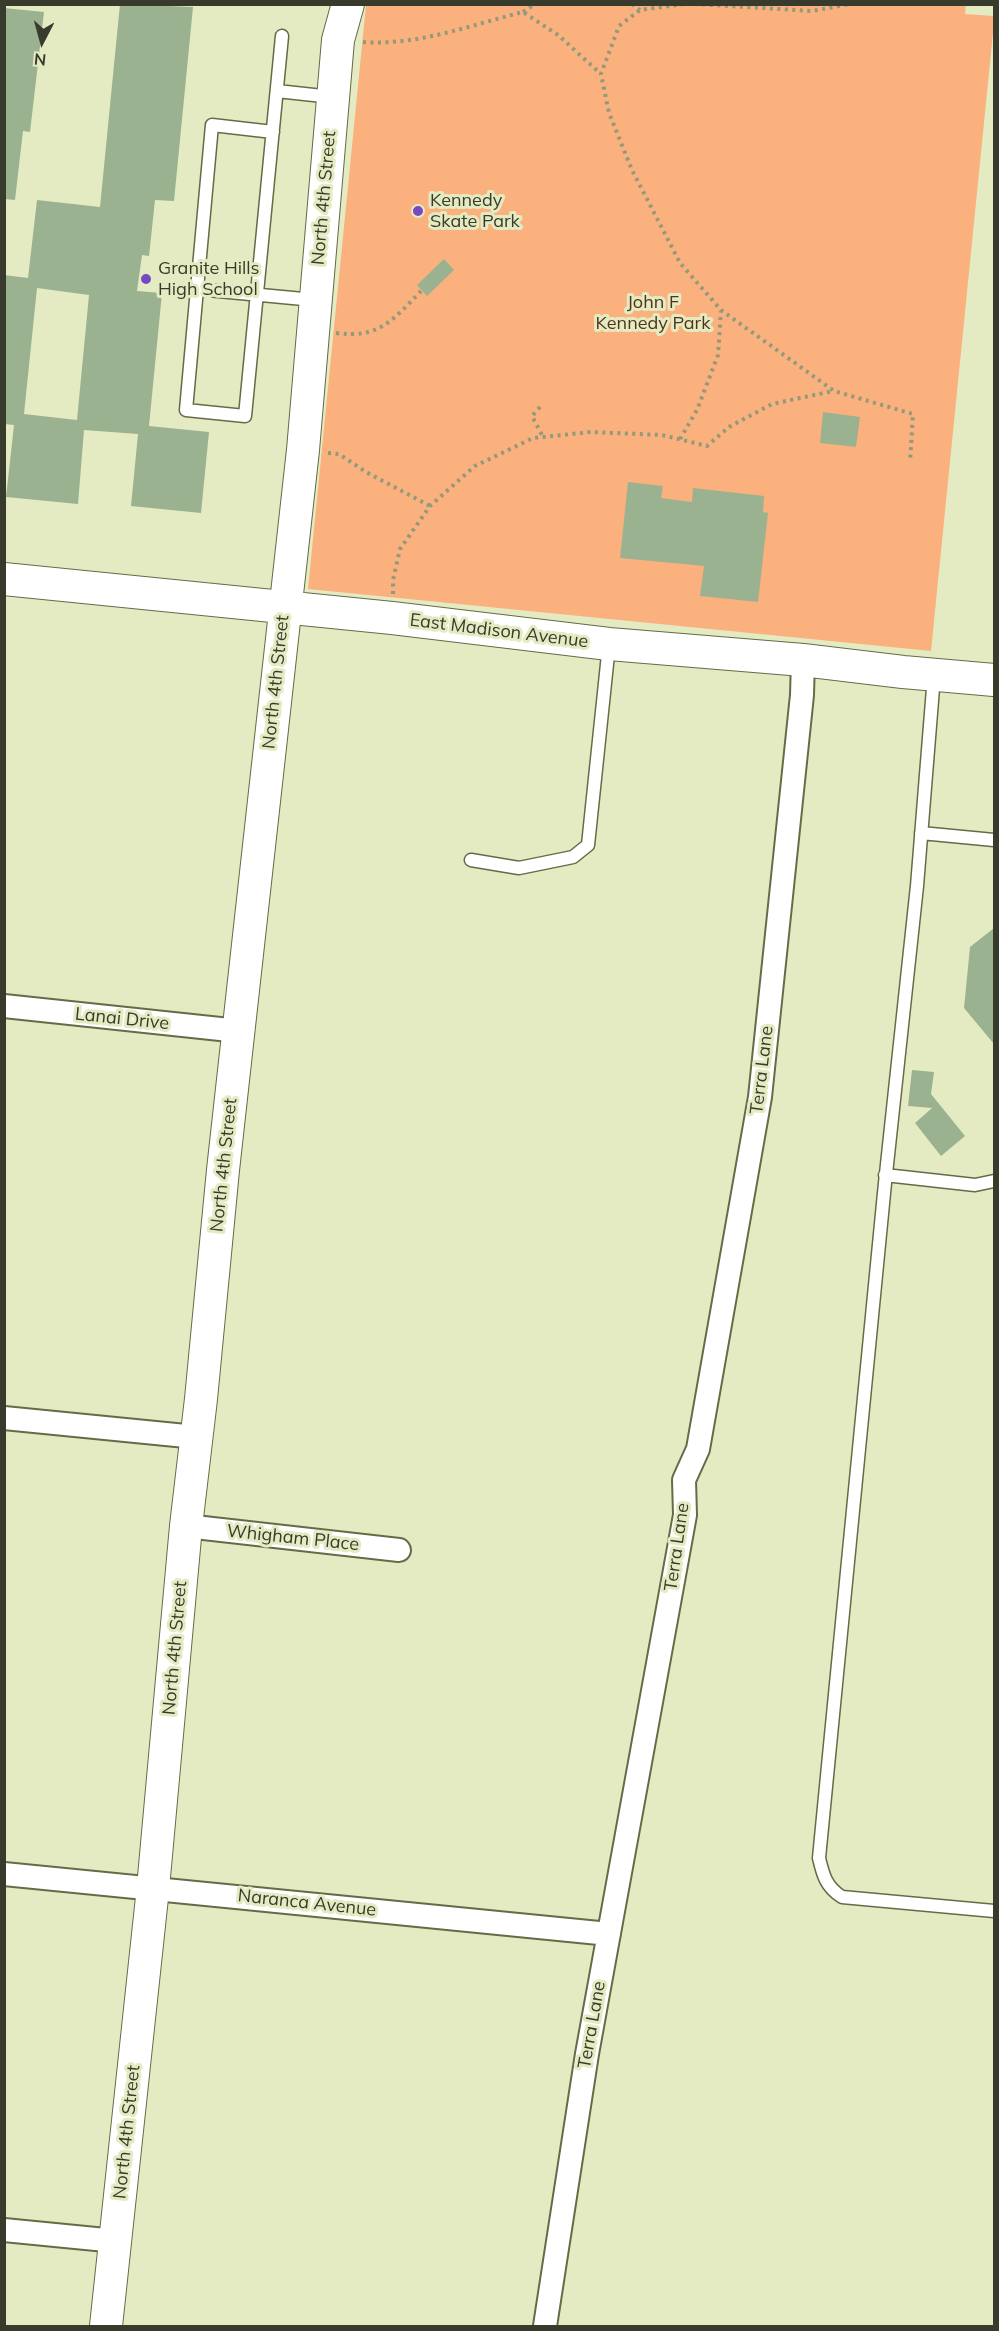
<!DOCTYPE html>
<style>
body{margin:0}
#map{position:relative;width:999px;height:2331px;overflow:hidden;background:#e4ebc2;font-family:Mulish,sans-serif}
canvas{display:block}
.frame{position:absolute;inset:0;border:6px solid #383b2b;pointer-events:none}
.north{position:absolute;left:12px;top:12px;width:60px;height:60px;-webkit-text-stroke:4px #e4ebc2;paint-order:stroke;rotate:186deg;font-size:16px;font-weight:700;line-height:24px;text-align:center;color:#383b2b}
.north::after{content:'';display:block;margin:auto;width:21px;height:27px;background:#383b2b;clip-path:polygon(50% 0,100% 100%,50% 72%,0 100%)}
</style>
<div id="map">
<canvas width="999" height="2331"></canvas>
<div class="frame"></div>
<div class="north">N</div>
</div>
<script>
const c = document.querySelector('canvas').getContext('2d');
c.lineJoin = 'round';
function fillPath(path, color) { c.fillStyle = color; c.fill(path, 'evenodd'); }
function strokePath(path, color, width, dash) { c.strokeStyle = color; c.lineWidth = width; c.lineCap = dash ? 'butt' : 'round'; c.setLineDash(dash || []); c.stroke(path); }
function write(font, color, halo, rows, align = 'center') {
  c.font = font + ' Mulish,sans-serif'; c.lineWidth = 6; c.setLineDash([]); c.textBaseline = 'middle'; c.strokeStyle = halo; c.fillStyle = color; for (const [text, x, y, turn = 0] of rows) {
    c.save(); c.translate(x, y); c.rotate((+turn || 0) * Math.PI / 180); c.textAlign = isNaN(turn) ? turn : align; if (halo) c.strokeText(text, 0, 0); c.fillText(text, 0, 0); c.restore();
  }
}
fillPath(new Path2D(`
 M966 4 965 14 994 16V23L931 651 308 589 366 5Z`), '#fab17e');
fillPath(new Path2D(`
 M120 4 193 7 174 201 155 200 149 256 142 255 137 291 162 293 149 426 209 432 201 513 131 506 138 434 84 430 78 504 6 497 14 425 4 424V275L28 278 37 200 100 207ZM37 288 89 295 77 420 24 414Z
 M4 8 44 12 30 132 23 131 15 200 4 199Z
 M444 259 454 270 427 296 417 285Z
 M823 412 860 417 856 447 820 443Z
 M628 482 663 486 661 498 692 502 693 488 764 496 763 512 768 513 758 602 700 596 704 566 620 558Z
 M994 928V1044L964 1008 970 947Z
 M912 1070 934 1072 931 1094 965 1136 941 1156 915 1123 932 1108 908 1106Z`), '#9bb290');
const lane = new Path2D(`
 M282 36 245 416 186 410 197 289 314 300
 M277 91 332 97
 M197 289 212 125 273 132
 M934 676 917 886 885 1183 819 1858C823 1875 826 1887 842 1897L994 1911
 M921 833 994 840
 M471 860 519 868 573 857 588 845 609 645
 M885 1175 975 1185 994 1181`);
const street = new Path2D(`
 M4 1006 239 1031
 M4 1418 196 1437
 M186 1526 399 1550
 M4 1874 609 1934
 M4 2230 116 2241
 M545 2326 587 2054 685 1515 684 1480 698 1449 760 1097 802 695 803 660`);
const secondary = new Path2D(`
 M4 579 392 618 609 644 803 660 903 672 994 680
 M106 2326 153 1888 186 1526 201 1399 223 1170 303 450 338 40 348 4`);
strokePath(lane, '#656b47', 15);
strokePath(street, '#656b47', 26);
strokePath(secondary, '#656b47', 34);
strokePath(new Path2D(`
 M632 4 640 10
 M684 4 640 10 619 26 601 74 609 113 632 170 680 263 721 310 834 391 913 414 910 462
 M695 4 812 11 850 4
 M523 12 535 4
 M363 42C417 46 471 25 523 12L558 35 601 74
 M336 333C379 339 393 320 421 291
 M540 407 532 416 543 437
 M680 439 697 410 718 355 721 311
 M328 453 339 454 366 472 430 506
 M393 594V580L400 549 430 506 475 466 533 438 591 432 662 435 707 446 729 427 772 404 833 391`), '#93997b', 4, [3, 4.5]);
strokePath(lane, '#fff', 12);
strokePath(street, '#fff', 22);
strokePath(secondary, '#fff', 32);
for (const [x, y, r, color] of [
 [418,211,6,"#7449c2"],
 [146,279,6,"#7449c2"]
]) { const dot = new Path2D(); dot.arc(x, y, r, 0, 2 * Math.PI); c.fillStyle = color; c.fill(dot); strokePath(dot, '#e4ebc2', 2); }
write('18px', '#383b2b', '#e4ebc2', [
 ["North 4th Street",324,198,-85],
 ["East Madison Avenue",499,631,7],
 ["North 4th Street",276,682,-84],
 ["Lanai Drive",122,1019,6],
 ["Terra Lane",762,1070,-83],
 ["North 4th Street",224,1165,-84],
 ["Whigham Place",293,1538,6],
 ["Terra Lane",677,1547,-82],
 ["North 4th Street",175,1648,-85],
 ["Naranca Avenue",307,1903,6],
 ["Terra Lane",592,2025,-80],
 ["North 4th Street",127,2132,-84]
]);
write('18px', '#383b2b', '#e4ebc2', [
 ["Kennedy",430,201],
 ["Skate Park",430,222],
 ["Granite Hills",158,269],
 ["High School",158,290]
], 'left');
write('18px', '#53321a', '#e4ebc2', [
 ["John F",653,303],
 ["Kennedy Park",653,324]
]);
</script>
